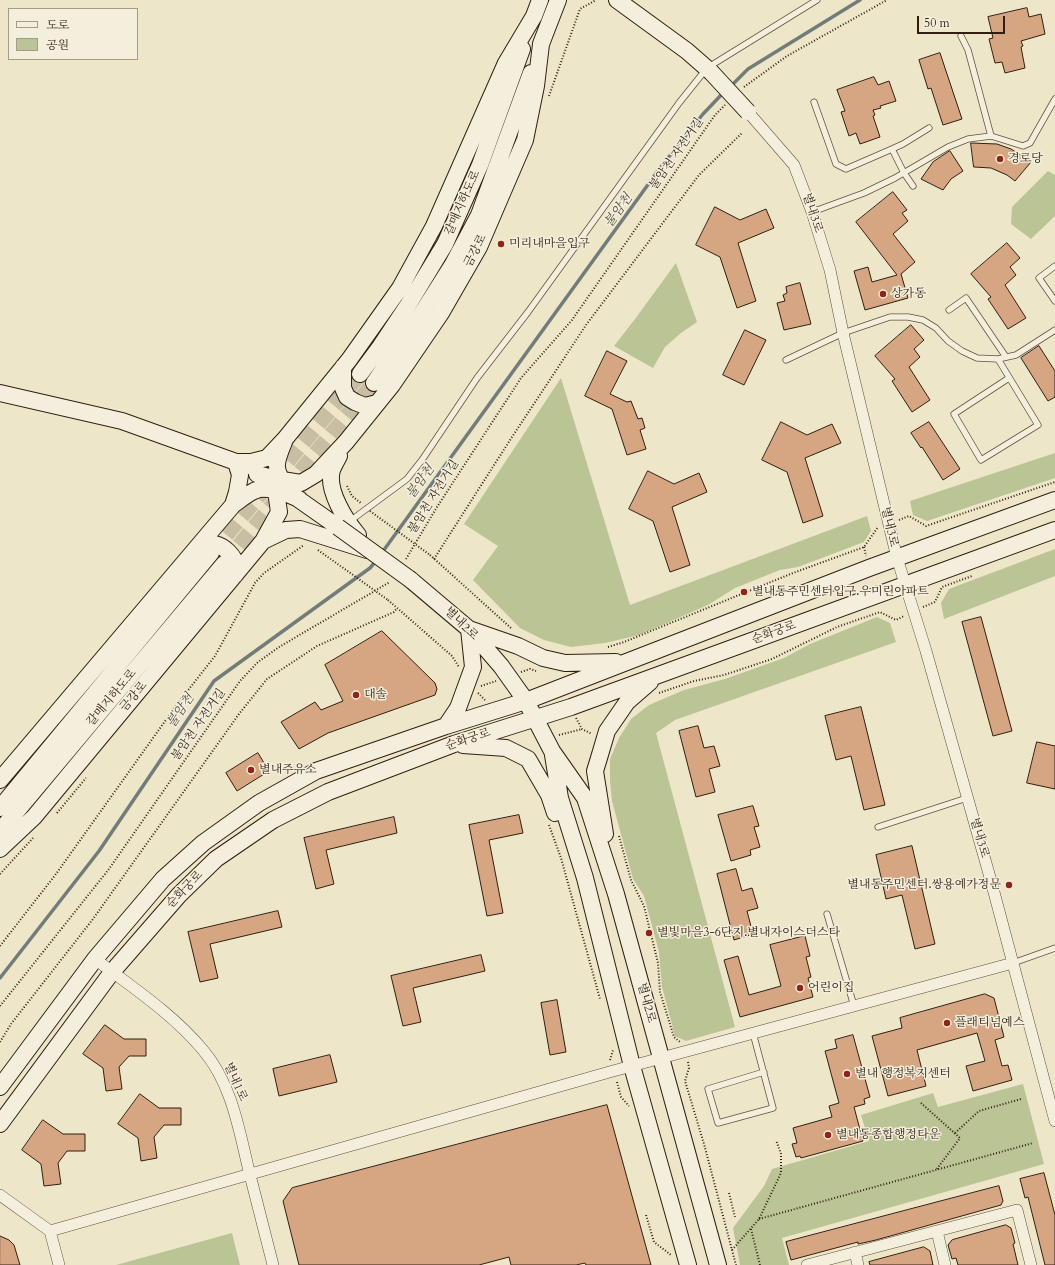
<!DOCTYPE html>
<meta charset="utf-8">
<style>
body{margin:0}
#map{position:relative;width:1055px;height:1265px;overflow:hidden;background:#eee6c9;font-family:Cardo,"Noto Serif KR",serif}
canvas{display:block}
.legend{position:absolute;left:8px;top:8px;width:130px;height:52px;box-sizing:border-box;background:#f4efdc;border:1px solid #a69b8a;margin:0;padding:5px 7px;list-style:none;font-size:12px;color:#301e10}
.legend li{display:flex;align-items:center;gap:8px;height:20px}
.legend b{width:20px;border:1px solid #a69b8a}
.scale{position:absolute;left:917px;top:16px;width:88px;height:18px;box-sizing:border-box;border:2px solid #301e10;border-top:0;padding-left:5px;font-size:12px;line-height:14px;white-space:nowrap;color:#301e10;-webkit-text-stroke:3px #f4efdc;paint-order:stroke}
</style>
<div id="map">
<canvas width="1055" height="1265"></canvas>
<ul class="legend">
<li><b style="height:5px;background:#f4efdc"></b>도로</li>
<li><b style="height:11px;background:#bbc495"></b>공원</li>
</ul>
<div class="scale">50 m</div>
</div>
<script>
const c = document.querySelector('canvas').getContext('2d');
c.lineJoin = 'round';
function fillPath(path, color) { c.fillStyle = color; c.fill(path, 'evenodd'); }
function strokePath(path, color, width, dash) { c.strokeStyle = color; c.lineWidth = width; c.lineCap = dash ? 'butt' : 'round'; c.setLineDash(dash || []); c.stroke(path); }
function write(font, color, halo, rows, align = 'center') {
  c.font = font + ' Cardo,"Noto Serif KR",serif'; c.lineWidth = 3; c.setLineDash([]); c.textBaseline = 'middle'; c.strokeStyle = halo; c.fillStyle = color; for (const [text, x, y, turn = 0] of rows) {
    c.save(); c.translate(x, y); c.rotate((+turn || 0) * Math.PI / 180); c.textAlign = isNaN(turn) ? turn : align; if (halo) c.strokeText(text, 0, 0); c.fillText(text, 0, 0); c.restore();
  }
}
fillPath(new Path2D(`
 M1048 171 1055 175V216L1031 239 1011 224 1012 207Z
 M676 263 697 322 681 333 665 347 653 368 614 346 635 319Z
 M561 378 630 605 867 516 871 531 864 542 798 567 780 570 735 588 708 605 639 635 605 643 571 647 544 640 520 628 473 580 498 546 464 524Z
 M1055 453V478L927 521 913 515 910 501Z
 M1055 549V576L944 619 941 603 949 589Z
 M877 617 890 623 896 642 675 720 656 733 735 1027 686 1041 675 1036 662 987 659 952 644 896 633 879 612 801 610 781V759L619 738 631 719 649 705 684 690 725 679 784 658 810 644Z
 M1023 1084 1044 1164 782 1238 789 1265H740L733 1228 764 1186 772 1169 869 1141 861 1115 933 1093 938 1107Z
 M232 1233 240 1265H116Z`), '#bbc495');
strokePath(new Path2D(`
 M730 87 748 69 860 0
 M381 554 660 168 703 114 724 92
 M0 978 99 851 214 681 370 568 376 561`), '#727d7a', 3.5);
const building = new Path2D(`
 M1027 8 1029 17 1041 14 1045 34 1021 41 1023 46 1021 47 1025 68 1005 73 1002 62 995 63 989 39 993 38 988 17Z
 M940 53 962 119 943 125 931 88 928 89 919 60Z
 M874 77 878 85 889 81 896 101 880 106 881 108 873 110 875 115 873 116 880 137 860 144 856 133 849 136 841 112 845 111 837 90Z
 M971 143 997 144 1011 149 1031 162 1015 181 1007 175 991 168 974 167Z
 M950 151 963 171 951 179 943 190 921 179 933 162Z
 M893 192 907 210 902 213 908 221 893 234 915 262 901 274 908 298 865 310 854 271 868 267 872 282 897 275 856 222Z
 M715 207 740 220 766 209 774 228 738 243 756 301 737 308 720 257 696 245Z
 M1007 243 1020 258 1010 267 1016 275 1005 285 1026 318 1008 329 988 299 991 297 971 274Z
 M800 283 811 324 784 330 777 303 785 301 783 295 787 293 786 287Z
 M911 325 924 340 914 349 920 357 909 367 930 400 912 412 892 381 895 379 875 356Z
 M745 330 766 340 744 385 723 375Z
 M1039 346 1055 371V397L1048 401 1021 358Z
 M607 351 627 361 610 394 627 402 631 401 638 419 642 418 645 428 640 430 646 449 627 455 612 409 585 396Z
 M781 422 807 435 832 424 841 443 805 458 823 516 803 523 787 472 762 460Z
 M929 422 960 469 943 480 922 447 921 448 911 433Z
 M648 471 674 484 699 473 707 492 672 507 690 565 670 572 653 521 629 509Z
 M981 617 1012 731 993 736 962 622Z
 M382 631 435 683 437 689 435 695 328 733 299 749 281 722 315 702 321 710 343 701 325 665Z
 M861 707 885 805 864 810 851 756 836 760 825 716Z
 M698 726 704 748 714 746 720 766 709 769 715 792 696 797 679 731Z
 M1037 742 1055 746V789L1027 783Z
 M258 753 269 771 237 791 226 773Z
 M753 806 759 826 754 827 760 847 750 850 751 855 731 861 718 815Z
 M519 815 523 833 489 840 503 913 487 916 469 825Z
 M394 817 397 833 326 850 334 884 316 889 304 838Z
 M912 846 935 944 915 949 902 895 886 899 876 855Z
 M736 869 742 891 752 888 758 908 747 911 753 934 734 940 717 874Z
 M278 911 282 927 210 944 218 978 200 982 188 932Z
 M805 936 810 956 806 957 811 977 808 978 813 997 740 1017 724 960 738 956 749 995 781 986 770 945Z
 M481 955 485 971 413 988 421 1022 403 1026 391 976Z
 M985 994 994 998 1004 1037 995 1040 1002 1066 1008 1065 1012 1080 973 1091 966 1066 985 1061 977 1033 917 1050 926 1086 888 1096 872 1036 902 1028 900 1018Z
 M557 1000 566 1052 550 1055 541 1003Z
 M105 1025 124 1039H146V1056H129L119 1067 122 1089 106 1091 103 1068 83 1054Z
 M853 1035 870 1097 864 1099 865 1104 854 1107 863 1141 801 1158 800 1156 796 1157 792 1144 797 1143 793 1128 832 1117 829 1106 839 1103 825 1051 837 1048 835 1040Z
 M330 1055 337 1082 279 1096 273 1069Z
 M140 1094 159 1108H181V1125H164L154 1137 157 1158 141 1161 138 1138 118 1124Z
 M607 1105 651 1265H586L585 1263 576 1265H511L509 1257 479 1265H299L283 1201 292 1188Z
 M43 1120 63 1134H85V1151H67L58 1163 61 1184 44 1186 41 1164 22 1150Z
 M1044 1173 1055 1215V1265H1045L1028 1197 1025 1198 1020 1179Z
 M999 1186 1003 1201 1001 1205 876 1240 858 1244V1242L791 1260 786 1242Z
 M1006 1225 1011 1228 1015 1243 1013 1244 1018 1265H958L956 1258 952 1259 948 1245 952 1240Z
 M0 1236 9 1240 14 1245 20 1265H0Z
 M924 1247 930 1251 933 1265H870L869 1262Z`);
fillPath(building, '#d6a582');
strokePath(building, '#301e10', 1);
strokePath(new Path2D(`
 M211 553 360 374
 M224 564 374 383`), '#c8bea4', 16, [16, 8]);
const lane = new Path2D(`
 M961 36 968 50 991 136
 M814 102 836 164 846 169 892 149 904 173 913 186
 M892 149 903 144 929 128
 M812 212 864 193 895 178 948 147 968 139 991 136 1023 146 1030 143 1055 99
 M1055 266 1039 278 1055 301
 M949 310 966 298 1006 357
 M998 359 1038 425 981 460 954 414 1009 378
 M786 360 843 333 890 317H908L923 320 936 328 948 341 962 351 977 358 998 359 1016 355 1055 330
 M350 521 407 479 422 460 477 378 528 312 679 103 707 68 817 0
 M878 827 967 798
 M827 914 854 1006
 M1013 963 1055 948
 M753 1033 773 1108 718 1123 708 1089 764 1072`);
const street = new Path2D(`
 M748 112 794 165 812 212 830 270 843 333 897 558 926 651 991 881 1055 1121
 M95 959C132 987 173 1014 203 1050 232 1084 239 1130 249 1171 257 1203 265 1234 273 1265
 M0 1195 50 1231 59 1265
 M50 1231 613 1071 1013 963
 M937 1231 945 1265
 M855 1252 858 1265
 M807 1265 1017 1210 1031 1265`);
const secondary = new Path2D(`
 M617 0 687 51 711 72
 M343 367V388L347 397 355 402 365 406 377 403
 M360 374 380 347 408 305 445 244 480 165 522 49
 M374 383 422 313 453 264 479 215 531 73
 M0 393 122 421 236 462 245 467
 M284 442C276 461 272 470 287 486
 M339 456C337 460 334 465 332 470 326 490 346 521 358 535
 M257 474 282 480 301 483 316 474 346 442 392 385 441 313 479 247 525 140 536 86 541 44 558 0
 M291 494 338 527
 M233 505 237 492 240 475 236 462H251L267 458 285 439 349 360 400 288 434 226 506 63 534 16 540 0
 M263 541 286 530 300 529 367 550
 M199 546C204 544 209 542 215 544 224 546 235 556 236 566 236 569 235 572 235 575
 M411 580 469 629 501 666 526 701 552 751 585 798 616 894 718 1265
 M446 726 458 708 473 667 469 629 518 646 543 658 565 663 616 662
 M463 745 506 748 528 759 549 795 555 813
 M553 755 560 798 585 878 632 1066 688 1265
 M0 780 233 505C240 500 247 494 254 491 266 485 288 494 299 499
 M0 808 211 553
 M0 831 224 564
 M605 834 595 771 599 758 607 731 627 702 650 682
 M0 849 34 817 263 541 279 512 276 491 260 476
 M0 1087 95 959 163 879 203 843 259 803 316 771 446 726 526 701 869 568 1055 500
 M0 1124 112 972 179 895 216 859 273 820 328 792 454 744 571 707 1055 530`);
strokePath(lane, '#60503e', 7);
strokePath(street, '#60503e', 12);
strokePath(secondary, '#301e10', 18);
strokePath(new Path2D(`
 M744 87 787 56 887 0
 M549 96 580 9 596 0
 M347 486 352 496 362 504
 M899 520 909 516 926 526 1055 482
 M864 547 866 556
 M430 555 512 629
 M406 559 437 507 521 378 572 320 715 115 725 105
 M434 559 512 437 586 325 699 175 742 133
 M388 600 452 656 459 667
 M923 607 935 602 942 587 972 576
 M608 647 624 642 793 573 864 547 878 527
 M521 672 530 669 536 671
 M481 686 496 681
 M478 693 485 700
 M659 693 694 681 724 675 772 659 837 627 880 612 896 620 904 616
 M576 718 582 729 592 734
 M559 735 582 729
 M57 813 86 778
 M549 825 561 858 600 999
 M619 836 631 880 644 906 658 963 660 992 674 1037 680 1042
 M0 874 33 838
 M0 946 56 874 178 703 215 656 255 583 264 573 304 545
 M0 1006 109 869 240 681 258 662 279 647 390 582
 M0 1042 11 1024 93 919 239 714 267 679 317 646 394 612 397 608
 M610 1060 613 1050
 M688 1062 689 1068 685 1081 704 1144 736 1265
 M617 1082 621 1097 629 1106
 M921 1103 960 1138 936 1170
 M955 1133 979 1111 1021 1099
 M729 1193 735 1217
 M646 1215 654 1242 671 1255
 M759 1219 1033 1143
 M751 1229 760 1265
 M732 1250 759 1219 781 1173V1154L776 1140`), '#301e10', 2, [1, 2]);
strokePath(lane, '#f4efdc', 5.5);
strokePath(street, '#f4efdc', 11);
strokePath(secondary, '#f4efdc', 16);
const secondaryBridge = new Path2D(`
 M711 72 748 112
 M338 527 411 580`);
strokePath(secondaryBridge, '#301e10', 18, []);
strokePath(new Path2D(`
 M370 511 430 555
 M318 550 388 600`), '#301e10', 2, [1, 2]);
strokePath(secondaryBridge, '#f4efdc', 16);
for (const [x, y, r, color] of [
 [1000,159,4,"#8f2418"],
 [501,244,4,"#8f2418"],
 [883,294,4,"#8f2418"],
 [744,592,4,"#8f2418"],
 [356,695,4,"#8f2418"],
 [251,770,4,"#8f2418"],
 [1009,885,4,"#8f2418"],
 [649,933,4,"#8f2418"],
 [800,988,4,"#8f2418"],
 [947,1023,4,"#8f2418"],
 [847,1074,4,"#8f2418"],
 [828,1135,4,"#8f2418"]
]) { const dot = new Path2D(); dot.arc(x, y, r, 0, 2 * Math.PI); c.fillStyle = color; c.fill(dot); strokePath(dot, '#f4efdc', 1.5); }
write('12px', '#301e10', '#f4efdc', [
 ["불암천 자전거길",677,154,-55],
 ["갈매지하도로",463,203,-66],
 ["별내3로",812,213,72],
 ["금강로",476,251,-63],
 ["불암천 자전거길",434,497,-58],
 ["별내3로",889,527,77],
 ["별내2로",461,624,44],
 ["순화궁로",774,633,-20],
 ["금강로",134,697,-50],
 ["갈매지하도로",112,698,-50],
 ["불암천 자전거길",199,725,-55],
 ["순화궁로",468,740,-18],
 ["별내3로",979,838,74],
 ["순화궁로",185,890,-46],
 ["별내2로",646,1003,75],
 ["별내1로",235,1082,66]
]);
write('12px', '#301e10', '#f4efdc', [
 ["경로당",1008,159],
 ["미리내마을입구",509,244],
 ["상가동",891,294],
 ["별내동주민센터입구.우미린아파트",752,592],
 ["대솔",364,695],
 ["별내주유소",259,770],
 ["별내동주민센터.쌍용예가정문",1001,885,"right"],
 ["별빛마을3-6단지.별내자이스더스타",657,933],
 ["어린이집",808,988],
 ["플래티넘예스",955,1023],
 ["별내 행정복지센터",855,1074],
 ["별내동종합행정타운",836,1135]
], 'left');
write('italic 13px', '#514e45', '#f4efdc', [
 ["불암천",619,211,-54],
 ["불암천",421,482,-54],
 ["불암천",181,711,-56]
]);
</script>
